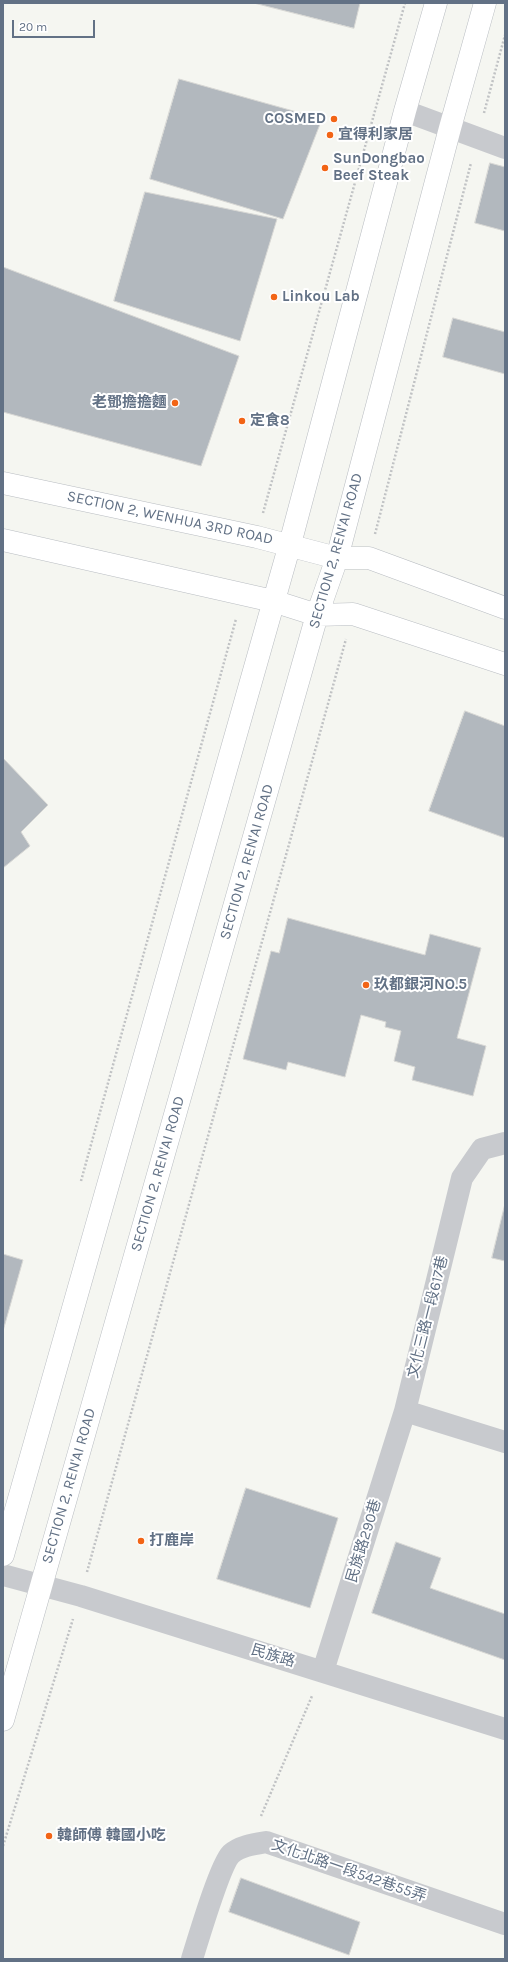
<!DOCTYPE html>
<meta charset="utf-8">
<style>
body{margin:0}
#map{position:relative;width:508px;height:1962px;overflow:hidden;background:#f5f6f1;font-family:Karla,sans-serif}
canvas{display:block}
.frame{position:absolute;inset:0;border:4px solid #627185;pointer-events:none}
.scale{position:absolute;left:12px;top:20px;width:83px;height:18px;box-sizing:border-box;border:2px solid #627185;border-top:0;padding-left:5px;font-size:12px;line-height:14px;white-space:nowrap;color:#627185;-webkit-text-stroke:3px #fff;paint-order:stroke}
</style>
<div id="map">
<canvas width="508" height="1962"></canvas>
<div class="frame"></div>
<div class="scale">20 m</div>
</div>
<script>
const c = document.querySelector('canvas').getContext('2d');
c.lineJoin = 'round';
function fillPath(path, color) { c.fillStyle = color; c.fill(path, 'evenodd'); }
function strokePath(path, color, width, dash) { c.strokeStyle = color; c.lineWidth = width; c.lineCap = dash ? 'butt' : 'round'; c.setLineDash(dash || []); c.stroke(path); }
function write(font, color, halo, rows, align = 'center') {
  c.font = font + ' Karla,"Noto Sans TC",sans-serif'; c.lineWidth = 4; c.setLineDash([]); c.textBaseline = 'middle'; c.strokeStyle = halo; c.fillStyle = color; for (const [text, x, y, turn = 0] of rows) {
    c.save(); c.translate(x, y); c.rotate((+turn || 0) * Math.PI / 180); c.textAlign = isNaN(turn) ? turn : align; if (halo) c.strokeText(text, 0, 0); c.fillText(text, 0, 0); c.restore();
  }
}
const building = new Path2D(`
 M254 3H360L354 28Z
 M179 79 322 119 283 219 150 179Z
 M490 163 505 167V231L475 223Z
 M145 192 277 219 240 341 114 301Z
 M3 267 239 356 201 466 3 412Z
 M453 318 505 332V374L443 357Z
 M465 711 505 726V838L429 811Z
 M3 758 48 805 21 832 30 846 3 868Z
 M288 918 425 955 430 934 481 948 457 1038 486 1046 473 1096 412 1080 415 1067 394 1061 401 1031 385 1027 386 1022 361 1015 345 1077 288 1062 286 1070 243 1059 271 951 279 953Z
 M505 1204V1261L492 1258Z
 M3 1254 23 1260 3 1331Z
 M246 1488 338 1518 310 1608 217 1579Z
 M396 1542 441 1558 430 1588 505 1614V1660L372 1613Z
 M241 1878 360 1922 349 1955 229 1912Z`);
fillPath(building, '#b2b8be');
strokePath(building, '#d7d7d4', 1);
const secondary = new Path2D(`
 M3 483 257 537 337 558H369L505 608
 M3 540 273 601 317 615 353 614 505 664
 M3 1555 290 544 405 111 436 3
 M3 1720 317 615 337 558 450 128 485 3`);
strokePath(secondary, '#b9bdc2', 23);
strokePath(new Path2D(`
 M484 113 505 35
 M263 513 405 3
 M375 534 471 163
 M81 1181 236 619
 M87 1572 346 639
 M261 1816 312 1696
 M3 1846 73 1619`), '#c0c2c4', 2.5, [2, 2]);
strokePath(new Path2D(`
 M405 111 505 148
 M405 1411 505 1442
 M3 1575 81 1596 505 1729
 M323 1671 405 1411 462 1178 482 1149 505 1143
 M192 1959C198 1940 220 1865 231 1854 240 1846 254 1844 266 1842L505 1924`), '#c8cace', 22);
strokePath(secondary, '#fff', 22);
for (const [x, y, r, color] of [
 [334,119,4,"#f26415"],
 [330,135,4,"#f26415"],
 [325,168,4,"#f26415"],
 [274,297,4,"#f26415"],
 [175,403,4,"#f26415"],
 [242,421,4,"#f26415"],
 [366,985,4,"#f26415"],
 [141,1541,4,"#f26415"],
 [49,1836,4,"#f26415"]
]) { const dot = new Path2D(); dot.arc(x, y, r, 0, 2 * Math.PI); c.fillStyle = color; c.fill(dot); strokePath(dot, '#fff', 1.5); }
write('bold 15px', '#627185', '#fff', [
 ["COSMED",326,119,"right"],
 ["宜得利家居",338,135],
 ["SunDongbao",333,159],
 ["Beef Steak",333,176],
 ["Linkou Lab",282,297],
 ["老鄧擔擔麵",167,403,"right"],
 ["定食8",250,421],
 ["玖都銀河NO.5",374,985],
 ["打鹿岸",149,1541],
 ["韓師傅 韓國小吃",57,1836]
], 'left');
write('15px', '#627185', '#fff', [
 ["SECTION 2, WENHUA 3RD ROAD",170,518,12],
 ["SECTION 2, REN'AI ROAD",336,551,-74],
 ["SECTION 2, REN'AI ROAD",247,862,-74],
 ["SECTION 2, REN'AI ROAD",158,1174,-74],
 ["文化三路一段617巷",428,1317,-76],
 ["SECTION 2, REN'AI ROAD",69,1486,-74],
 ["民族路290巷",364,1541,-73],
 ["民族路",273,1656,17],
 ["文化北路一段542巷55弄",349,1871,19]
]);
</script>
